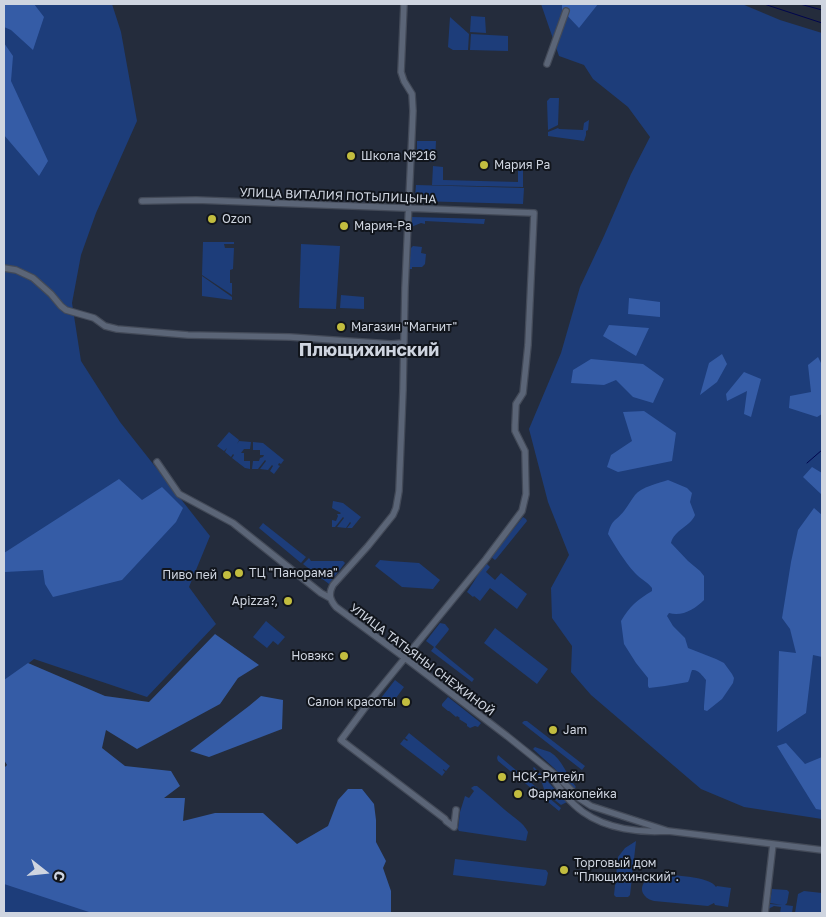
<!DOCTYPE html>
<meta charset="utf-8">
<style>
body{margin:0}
#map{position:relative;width:826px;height:917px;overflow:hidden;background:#242c3c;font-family:"Golos Text",sans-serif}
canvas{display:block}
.frame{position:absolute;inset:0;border:5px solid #cfd5e0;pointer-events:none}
.north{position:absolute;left:20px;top:847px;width:50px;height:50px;-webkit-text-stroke:4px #11151c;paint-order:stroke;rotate:106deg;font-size:14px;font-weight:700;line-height:20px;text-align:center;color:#cfd5e0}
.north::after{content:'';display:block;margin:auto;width:18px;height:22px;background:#cfd5e0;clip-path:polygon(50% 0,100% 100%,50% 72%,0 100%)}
</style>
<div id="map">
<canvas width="826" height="917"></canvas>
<div class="frame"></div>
<div class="north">С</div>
</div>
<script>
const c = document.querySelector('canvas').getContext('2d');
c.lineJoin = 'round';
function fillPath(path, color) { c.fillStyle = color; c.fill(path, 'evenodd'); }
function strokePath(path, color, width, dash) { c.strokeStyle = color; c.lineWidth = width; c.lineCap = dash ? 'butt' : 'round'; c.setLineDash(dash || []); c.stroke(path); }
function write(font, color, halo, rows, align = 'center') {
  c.font = font + ' "Golos Text",sans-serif'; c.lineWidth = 4; c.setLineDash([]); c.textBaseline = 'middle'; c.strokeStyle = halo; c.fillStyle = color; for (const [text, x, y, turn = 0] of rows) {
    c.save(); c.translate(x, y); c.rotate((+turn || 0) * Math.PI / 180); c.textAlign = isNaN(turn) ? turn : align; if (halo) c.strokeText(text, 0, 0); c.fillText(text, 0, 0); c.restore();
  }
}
fillPath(new Path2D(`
 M4 4H112L121 32 137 121 96 213 81 255 72 303 81 361 120 422 210 536 189 587 216 624 147 697 34 659 4 683Z
 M541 4H742L780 20 822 33V819L744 807 701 789 591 695 571 672 572 646 552 618 551 588 569 555 548 502 529 429 561 353 580 287 604 236 631 174 650 137 628 107 593 79 584 65 559 56Z
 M471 16 485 17 486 33 470 32Z
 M450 17 469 34 468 50H453L448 47Z
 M471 34 508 36V51L470 50Z
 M550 98H559L558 125 548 130 547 101Z
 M589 120 588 130 586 131V135L584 141 548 136V132L558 128 559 129 583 130 584 123Z
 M417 141H436L435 162 417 161Z
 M433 166 443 167V180L518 182V169H523V187L432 185Z
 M416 185 524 188 523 204 417 201 415 198Z
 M412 217 485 219 484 224 425 221V224L421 223 411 227Z
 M203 242H234V244H224L225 248H234L233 269 230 270V283H232V295L202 275Z
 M301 244 340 246 336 309 299 308Z
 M413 246 422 247 421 253 426 254 425 264 422 267H412V269H409L411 248Z
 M202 276 232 297V300L202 296Z
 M341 295 364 297V309L340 308Z
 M229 432 239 440 237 444 239 441 251 442 250 449H244L241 453H244V461H250V469L245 468 232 458 234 455 233 454 231 457 225 452 227 448 224 451 217 446Z
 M253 442 263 443 284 460 281 464 279 463 278 465 280 466 274 474 270 471 273 466 272 465 268 470 260 469 266 461 265 460 258 469H252L253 461H259L260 458 263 457 264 455H260V450H253Z
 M333 501 343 503 361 517 352 528H347L351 523 350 522 346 528 337 527 344 518 343 517 335 527H332V520L336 521 338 516 337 514H340L341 513 332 508Z
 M523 517 526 519 527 521 497 558 495 560 491 557Z
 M263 523 306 557 301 563 259 528Z
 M309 558 311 561H343L345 563 329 584 303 564Z
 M380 560 390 561 419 563 440 580 433 589 402 587 375 566Z
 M485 564H487L490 567 486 572 495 580 501 573 527 594 517 609 490 588 480 601 474 596 473 597 467 592C474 582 478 574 485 564Z
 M266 621 285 637 278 645 273 641 267 648 253 637Z
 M440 623 445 624 449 629 448 631 435 647 474 679 472 682 431 651 434 647 426 641Z
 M495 628 548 669 537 684 484 643Z
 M395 680 404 687 391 705 381 698Z
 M448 697 481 723 478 727 475 726 470 728 467 726V724L459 719 460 718 457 716 456 717 449 711H448L442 706V704Z
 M524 721H527L585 766 582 770 522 723Z
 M409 733 450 766 446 771 443 769V770L445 772 442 776 400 744 404 739 407 741 408 740 405 738Z
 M535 747C539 749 545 750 550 752 563 760 567 776 576 787L574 789 554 768 533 749Z
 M498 755 561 808 559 811 498 761 497 758Z
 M534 767 567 802 561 805 551 797 550 795H549L545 792 541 780 533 768Z
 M474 786H477C487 794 496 802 505 810 513 817 523 822 528 832L526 841 459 831 458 829 460 812 465 796 469 798 474 791 471 788Z
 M636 841 630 895 628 897H616L614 895 618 857 625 848Z
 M455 859 546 870 548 873 546 884 544 886 453 875Z
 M4 871 115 913H4Z
 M656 874C670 875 710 876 716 887L717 886 731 888 728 907 715 905 714 903 708 906 654 901C653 901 646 898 646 897 636 888 647 876 656 874Z
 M772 889 787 890 789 892 787 903 785 905 793 906 792 913H780L781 907 774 906 768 909 770 904 782 905 770 903Z
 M804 891 822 893V913H795L798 894Z`), '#1d3d7a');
fillPath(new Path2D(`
 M4 4H34L44 17 33 50 11 30 4 27Z
 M562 4H598L579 28 562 10Z
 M4 43 13 56 11 81 48 161 39 176 4 135Z
 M629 298 660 302V317L628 314Z
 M609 325 649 328 636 356 603 336Z
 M722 354 727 364 717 382 700 395 709 363Z
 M818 357 822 365V414L817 417 789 408 790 396 811 392 808 365Z
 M591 359 643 364 664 379 653 403 633 397 616 380 604 385 571 383 573 370Z
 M744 372 761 379 751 417 744 414 747 391 727 401 726 394Z
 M644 411 676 433 672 461 618 472 607 467 611 455 632 441 623 412Z
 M812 467 822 473V495L803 477Z
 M119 479 142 500 162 487 183 508 176 522 122 580 53 597 45 584 43 570 5 572V614L4 615V553Z
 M668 480 687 488 692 493 690 502 695 515C691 526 674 530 671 543L688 561 700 571 704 576V600C695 609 682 617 669 613L667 616 673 626 685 638 688 648 716 659 724 663 732 674 734 678 733 683 722 699 707 711 704 710V706L706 680C702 675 698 669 692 670 690 674 690 679 688 682L665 686 649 688 648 686V678L636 663 624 644 621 621C630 606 637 600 652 591V588C648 582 640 579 635 573 624 561 616 547 608 534 612 519 615 522 624 511 628 506 631 500 635 495 641 487 659 483 668 480Z
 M814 508 822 515V665V657L813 655 806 713 777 732 779 651 796 653 790 629 782 618 791 562 798 530Z
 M215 634 259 665 238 678 220 704 137 749 106 730 102 748 125 766 171 771 180 786 164 798H185L183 821 215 813H263L297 844 328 826 338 800 348 789H362L374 804 376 820V842L386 861 383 868 391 891V913H92L4 884V768L7 765 4 760V680L28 663 105 696 149 702Z
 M261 696 283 700 282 729 209 757 190 751 249 706Z
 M786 743 805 764 822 757V810L816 809 777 746Z`), '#355ca6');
strokePath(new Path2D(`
 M764 4 822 23
 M800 4 822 10
 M807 463 822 450`), '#00064e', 1);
const minor = new Path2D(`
 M404 4 401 72 404 81 412 94 413 111 405 288 403 390 399 491 396 508 393 515 368 546 333 585C328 594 330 600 336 607L405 658 507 736 558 777 580 799 591 806 668 831
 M547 64 566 11
 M142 201 196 200 534 213 528 345 523 393 516 404 515 425V431L525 451 526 494 522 511 486 559 373 697 341 740 445 819 446 821 454 827
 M4 268 16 270 33 278 51 294 61 306 66 310 94 318 105 326 117 329 188 335 290 337 391 344 403 343
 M157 462 179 494 233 523 321 593 330 598
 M548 771C557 786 569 802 583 812 607 829 640 833 668 831L822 850
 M454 827 456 810
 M765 913 773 844`);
strokePath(minor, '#434a58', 8);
strokePath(minor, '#5b6577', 5.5);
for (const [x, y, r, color] of [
 [351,156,5,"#c2bd3f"],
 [484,165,5,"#c2bd3f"],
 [212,219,5,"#c2bd3f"],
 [344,226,5,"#c2bd3f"],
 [341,327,5,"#c2bd3f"],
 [239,573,5,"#c2bd3f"],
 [227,575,5,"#c2bd3f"],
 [288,601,5,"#c2bd3f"],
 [344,656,5,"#c2bd3f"],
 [406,702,5,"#c2bd3f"],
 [553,730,5,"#c2bd3f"],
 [502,777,5,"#c2bd3f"],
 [518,794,5,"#c2bd3f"],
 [564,870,5,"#c2bd3f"]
]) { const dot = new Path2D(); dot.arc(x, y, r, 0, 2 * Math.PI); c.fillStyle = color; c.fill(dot); strokePath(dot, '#11151c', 2); }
write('12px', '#cfd5e0', '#11151c', [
 ["Школа №216",361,156],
 ["Мария Ра",494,165],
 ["Ozon",222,219],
 ["Мария-Ра",354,226],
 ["Магазин \"Магнит\"",351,327],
 ["ТЦ \"Панорама\"",249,573],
 ["Пиво пей",217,575,"right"],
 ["Apizza?,",278,601,"right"],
 ["Новэкс",334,656,"right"],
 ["Салон красоты",396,702,"right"],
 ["Jam",563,730],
 ["НСК-Ритейл",512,777],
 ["Фармакопейка",528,794],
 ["Торговый дом",574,863],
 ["\"Плющихинский\".",574,877]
], 'left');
write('12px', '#cfd5e0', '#11151c', [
 ["УЛИЦА ВИТАЛИЯ ПОТЫЛИЦЫНА",338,196,2],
 ["УЛИЦА ТАТЬЯНЫ СНЕЖИНОЙ",422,660,37]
]);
write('bold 18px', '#cfd5e0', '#11151c', [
 ["Плющихинский",369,350]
]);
</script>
